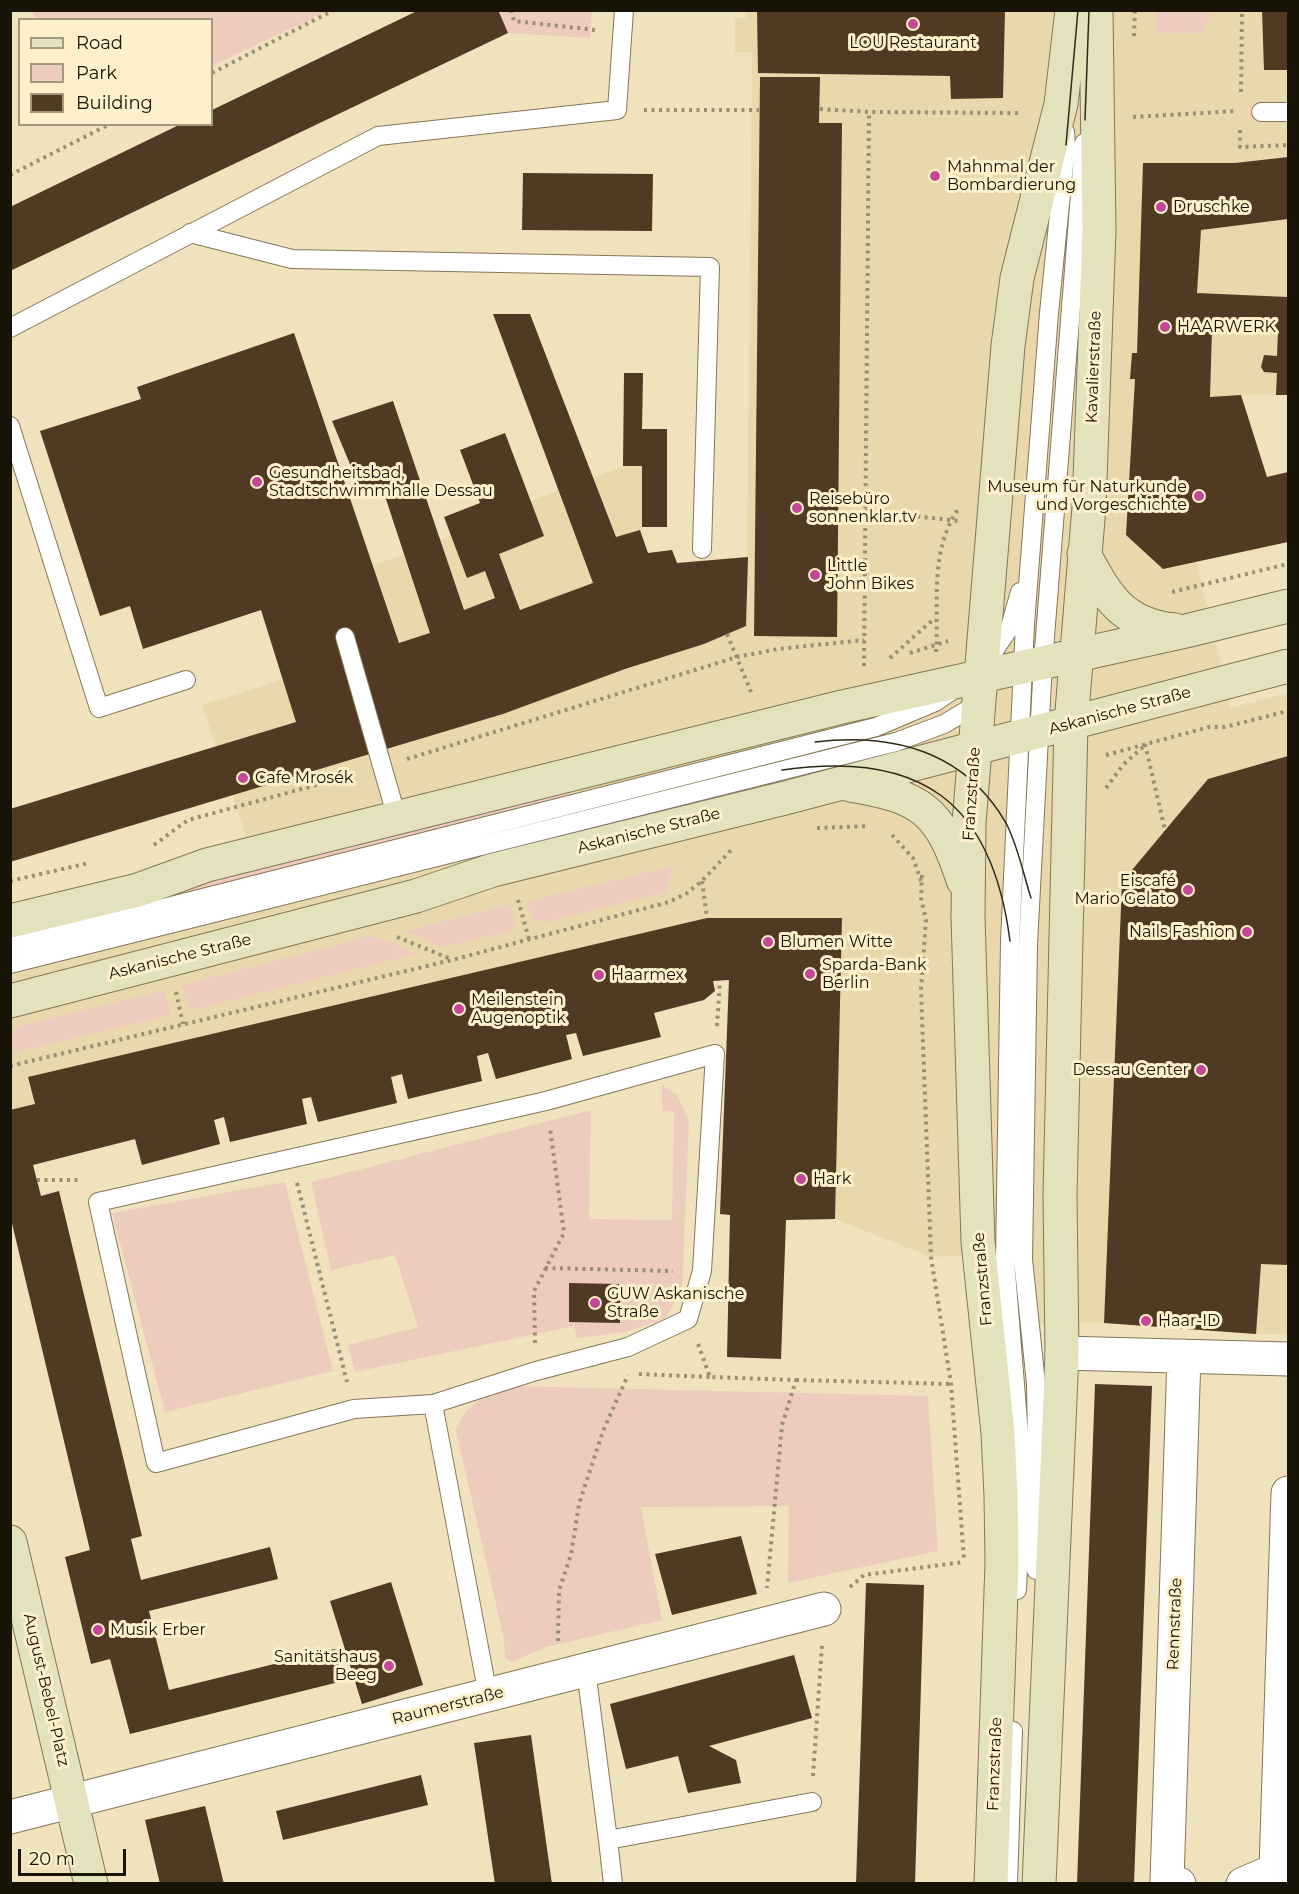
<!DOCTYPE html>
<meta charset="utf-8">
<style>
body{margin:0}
#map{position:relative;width:1299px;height:1894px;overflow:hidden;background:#f1e2be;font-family:Montserrat,sans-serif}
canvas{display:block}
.frame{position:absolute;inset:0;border:12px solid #181307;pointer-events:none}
.legend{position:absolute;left:18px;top:18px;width:195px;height:108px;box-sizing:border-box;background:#fef0cb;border:2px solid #a2987d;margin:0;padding:8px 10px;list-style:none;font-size:18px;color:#181307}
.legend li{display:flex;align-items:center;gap:12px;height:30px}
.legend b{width:30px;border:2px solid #a2987d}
.scale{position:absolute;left:18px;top:1849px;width:108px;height:27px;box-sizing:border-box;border:3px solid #181307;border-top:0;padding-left:8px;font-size:18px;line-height:21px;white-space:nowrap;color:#181307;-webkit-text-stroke:4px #fef0cb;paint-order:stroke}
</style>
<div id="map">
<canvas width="1299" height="1894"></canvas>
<div class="frame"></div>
<ul class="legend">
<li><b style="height:8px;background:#e3e2bc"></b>Road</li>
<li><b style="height:16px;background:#edccbd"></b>Park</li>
<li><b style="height:16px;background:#503a23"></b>Building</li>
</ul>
<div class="scale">20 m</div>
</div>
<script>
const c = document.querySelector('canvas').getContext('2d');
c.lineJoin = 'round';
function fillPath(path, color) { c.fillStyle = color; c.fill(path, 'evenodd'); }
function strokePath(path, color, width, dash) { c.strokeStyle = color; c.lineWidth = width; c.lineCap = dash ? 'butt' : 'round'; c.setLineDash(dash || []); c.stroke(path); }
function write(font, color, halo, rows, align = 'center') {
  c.font = font + ' Montserrat,sans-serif'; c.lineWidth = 6; c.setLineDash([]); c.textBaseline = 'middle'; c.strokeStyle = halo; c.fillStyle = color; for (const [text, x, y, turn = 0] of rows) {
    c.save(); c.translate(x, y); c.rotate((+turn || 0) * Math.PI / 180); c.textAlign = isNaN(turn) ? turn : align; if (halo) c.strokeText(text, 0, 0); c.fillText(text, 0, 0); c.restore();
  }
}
fillPath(new Path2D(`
 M746 11H1288V395H1241L1267 477 1278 544 1196 561 1231 708 1288 693V1334H1256L1104 1323 1019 1324 1013 1254 931 1257 835 1219 730 1218V1215L720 1214 728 980 713 981 715 991 704 1000 11 1170 10 954 265 892 202 705 399 643 373 565 405 555 530 501 623 466H642V527L640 531 648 553 672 550 678 563 747 557 752 52H735V18H746Z`), '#ead8ad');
fillPath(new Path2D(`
 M31 11H328L212 66V20H37Z
 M498 11H592L590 38 508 33Z
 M1156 11V10L1210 11 1203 33H1155Z
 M567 785 570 799 180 895 205 877Z
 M673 866 667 892 547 922 532 919 527 901Z
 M510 904 516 923 508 932 442 947 404 931Z
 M369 936 383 939 417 954 189 1011 182 985Z
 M165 990 171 1015 13 1053 11 1033 18 1026Z
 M662 1085 677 1095 689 1121 682 1291 665 1318 627 1332 577 1338 574 1326 355 1372 348 1345 418 1327 395 1255 331 1270 311 1182 591 1110 589 1219 672 1220 674 1112 662 1111Z
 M285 1182 333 1371 165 1412 112 1213Z
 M510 1386 928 1396 938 1551 788 1583 789 1506 641 1507 662 1620 543 1648 512 1662 505 1658 504 1639 456 1431C464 1405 486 1394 510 1386Z`), '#edccbd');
fillPath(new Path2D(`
 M419 10H498L508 33 10 271V207L181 124H212V110Z
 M757 10H1005L1003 98 951 99 950 76 758 73Z
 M1262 10H1288V70H1264Z
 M760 77H820L819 123H842L837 637 754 636Z
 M1288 157V219L1201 230 1197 293 1288 297V395H1276L1277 373 1264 372 1261 367 1264 355 1277 356 1278 331 1212 329 1210 397 1241 395 1267 477 1288 472V542L1163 569 1126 535 1135 379H1130L1132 353H1137L1143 163H1235Z
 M523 173 653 174 652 231 522 230Z
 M493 314H530L616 537 640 530 648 553 672 550 677 563 748 557 746 626 704 644 625 669 503 714 10 862V809L296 722 261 610 143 649 130 606 100 616 40 431 141 399 137 387 294 333 399 643 430 633 382 487 362 493 332 421 393 401 464 610 495 598 485 571 467 578 444 517 480 503 460 450 505 433 544 536 499 554 520 610 593 583Z
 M624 373H643L642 429H667V527H642V466H623Z
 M1288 756V1265L1261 1264 1256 1334 1104 1323 1122 882 1208 779Z
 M707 918H842L835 1219 786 1220 781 1359 727 1357 730 1215 720 1214 729 980 713 981 715 991 704 1000 654 1013 661 1037 583 1056 576 1033 566 1035 572 1059 496 1079 488 1053 477 1056 482 1081 408 1099 402 1074 391 1077 397 1103 318 1122 311 1097 302 1099 307 1124 230 1142 224 1117 214 1120 220 1144 142 1165 135 1139 33 1165 41 1196 59 1191 142 1536 131 1539 141 1580 270 1547 278 1579 149 1611 169 1690 335 1649 343 1681 130 1734 110 1659 91 1664 65 1557 90 1550 10 1215V1110L35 1104 28 1077Z
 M569 1283 620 1284V1323L569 1322Z
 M1095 1384 1152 1386 1134 1884H1077Z
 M741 1536 757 1594 672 1615 655 1554Z
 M391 1582 423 1685 362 1704 330 1601Z
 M866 1583 924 1585 915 1884H856Z
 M794 1655 812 1718 709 1746 736 1760 741 1783 688 1793 678 1756 626 1769 610 1704Z
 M531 1735 552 1884H495L474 1743Z
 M421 1775 428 1805 283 1840 276 1811Z
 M205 1806 224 1884H160L145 1820Z`), '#503a23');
const lane = new Path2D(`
 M1261 112H1288
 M190 233 292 259 710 267 702 549
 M10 328 378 136 617 110 624 10
 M10 426 99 708 186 680
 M345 637 397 818
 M985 664 1010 627 1020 592
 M10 947 876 727 935 702 950 692
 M10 964 896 742 944 724 981 702
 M433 1404 354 1409 156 1463 98 1202 546 1101 715 1054 702 1271 688 1319 628 1347 536 1371 433 1404 488 1695
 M1036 1570 1038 1498 1036 1384 1023 1259 1028 944 1043 662 1084 143
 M1017 1590 1021 1500 1019 1434 1005 1260 1010 941 1025 624 1049 313 1066 145 1065 132
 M586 1670 608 1840
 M613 1884 608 1840 812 1802
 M1008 1884 1013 1731`);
const street = new Path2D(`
 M1062 1353 1288 1359
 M10 1817 824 1609
 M1179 1884 1167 1881 1184 1356
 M1243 1884 1276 1870 1288 1493`);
const secondary = new Path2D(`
 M1084 554C1107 597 1123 625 1175 630
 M850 785C921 797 940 809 963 880
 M10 921 138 890 207 865 842 707 1186 631 1288 606
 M10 1001 416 896 493 870 785 798 1288 666
 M10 1542 91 1884
 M991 1884 1002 1562 1001 1496 998 1433 978 1242 968 917 969 823 1008 346 1017 278 1061 104 1072 10
 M1039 1884 1062 1353 1060 1195 1071 723 1089 507 1099 230 1096 10`);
strokePath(lane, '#847756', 20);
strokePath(street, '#847756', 35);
strokePath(secondary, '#847756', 35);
strokePath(new Path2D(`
 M511 10 514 21 595 30
 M1134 36 1135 10
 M212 73 334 10
 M1241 92 1242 10
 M820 109 869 112 1022 113
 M644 110H759
 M1133 117 1236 111
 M1240 130V147L1288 145
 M10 175 110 124
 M865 511 960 521
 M1172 592 1288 564
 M727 634 751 692
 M936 652C939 603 929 550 959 508
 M910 653 948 641
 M890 658 935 618
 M864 666 869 112
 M1145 744 1165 830
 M1106 755 1209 727H1225L1288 711
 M407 759 737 657 778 649 864 640
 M1106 788 1123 765 1145 745
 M817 828 869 826
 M892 835 913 858 921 881
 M154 845 188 820 357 774
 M922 875 921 898 926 920 921 990 931 1257 951 1384 964 1560
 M10 881 89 863
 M702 881 707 918
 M518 900 529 939
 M397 937 451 959
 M176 992 183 1024
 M717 1026 720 981
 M10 1066 452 960 669 902 687 893 702 881 732 849
 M37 1180H81
 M297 1183 347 1382
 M545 1268 673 1271
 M535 1343 534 1291 564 1233 550 1128
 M698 1344 710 1377 796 1380 782 1425 767 1588
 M639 1374 710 1377
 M796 1380 951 1384
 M850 1587 864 1575 964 1562
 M558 1641 559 1590 571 1555 579 1504 603 1431 628 1375
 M813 1776 822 1645`), '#9a8f74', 4, [3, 4.5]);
strokePath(lane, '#fff', 18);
strokePath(street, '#fff', 33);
strokePath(secondary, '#e3e2bc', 33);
strokePath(new Path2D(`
 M1085 120 1089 10
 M1066 145 1078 10
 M815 742C893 733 964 751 1006 823 1018 846 1023 873 1031 898
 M782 770C920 750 992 801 1010 941`), '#2e2819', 1.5);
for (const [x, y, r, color] of [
 [913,24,6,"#c54898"],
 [935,176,6,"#c54898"],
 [1161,207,6,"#c54898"],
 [1165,327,6,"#c54898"],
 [257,482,6,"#c54898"],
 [1199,496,6,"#c54898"],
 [797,508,6,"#c54898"],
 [815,575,6,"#c54898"],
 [243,778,6,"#c54898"],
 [1188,890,6,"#c54898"],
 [1247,932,6,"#c54898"],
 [768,942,6,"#c54898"],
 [810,974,6,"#c54898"],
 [599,975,6,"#c54898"],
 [459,1009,6,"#c54898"],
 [1201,1070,6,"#c54898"],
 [801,1179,6,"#c54898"],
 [595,1303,6,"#c54898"],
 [1146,1321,6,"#c54898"],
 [98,1630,6,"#c54898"],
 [389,1666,6,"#c54898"]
]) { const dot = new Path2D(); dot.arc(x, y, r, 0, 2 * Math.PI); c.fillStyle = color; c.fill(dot); strokePath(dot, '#fef0cb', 2); }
write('16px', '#181307', '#fef0cb', [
 ["LOU Restaurant",913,43,"center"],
 ["Mahnmal der",947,167],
 ["Bombardierung",947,185],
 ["Druschke",1173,207],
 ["HAARWERK",1177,327],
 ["Gesundheitsbad,",269,473],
 ["Stadtschwimmhalle Dessau",269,491],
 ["Museum für Naturkunde",1187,487,"right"],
 ["und Vorgeschichte",1187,505,"right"],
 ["Reisebüro",809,499],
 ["sonnenklar.tv",809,517],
 ["Little",827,566],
 ["John Bikes",827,584],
 ["Cafe Mrosék",255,778],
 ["Eiscafé",1176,881,"right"],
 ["Mario Gelato",1176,899,"right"],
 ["Nails Fashion",1235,932,"right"],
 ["Blumen Witte",780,942],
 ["Sparda-Bank",822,965],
 ["Berlin",822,983],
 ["Haarmex",611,975],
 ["Meilenstein",471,1000],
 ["Augenoptik",471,1018],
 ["Dessau Center",1189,1070,"right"],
 ["Hark",813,1179],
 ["GUW Askanische",607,1294],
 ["Straße",607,1312],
 ["Haar-ID",1158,1321],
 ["Musik Erber",110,1630],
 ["Sanitätshaus",377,1657,"right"],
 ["Beeg",377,1675,"right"]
], 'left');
write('16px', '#181307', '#fef0cb', [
 ["Kavalierstraße",1094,367,-88],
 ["Askanische Straße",1120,711,-15],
 ["Franzstraße",972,794,-86],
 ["Askanische Straße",649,831,-14],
 ["Askanische Straße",180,957,-14],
 ["Franzstraße",983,1279,-95],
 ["Rennstraße",1175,1624,-88],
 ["August-Bebel-Platz",46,1690,77],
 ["Raumerstraße",448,1706,-14],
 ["Franzstraße",995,1764,-88]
]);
</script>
